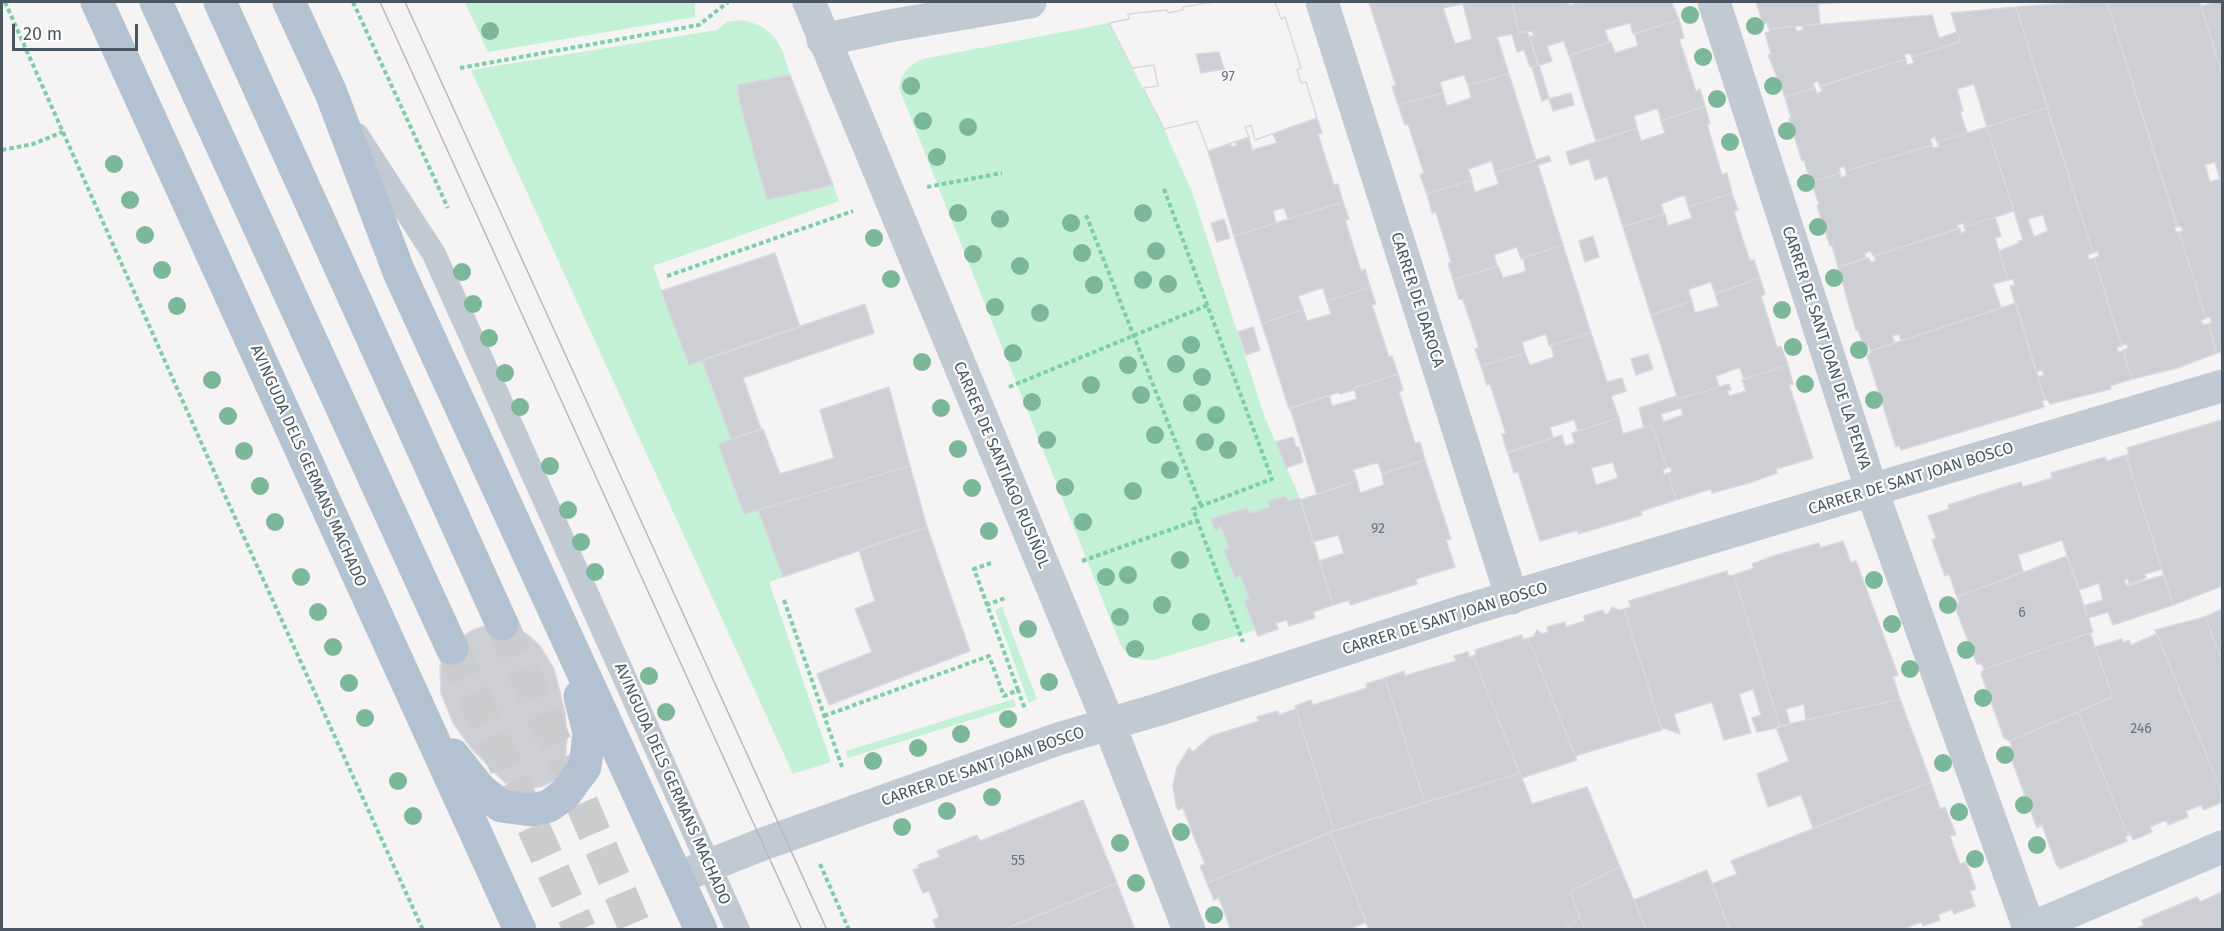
<!DOCTYPE html>
<meta charset="utf-8">
<style>
body{margin:0}
#map{position:relative;width:2224px;height:931px;overflow:hidden;background:#f5f3f3;font-family:"Fira Sans",sans-serif}
canvas{display:block}
.frame{position:absolute;inset:0;border:3px solid #4a5661;pointer-events:none}
.scale{position:absolute;left:12px;top:24px;width:126px;height:27px;box-sizing:border-box;border:3px solid #4a5661;border-top:0;padding-left:8px;font-size:18px;line-height:21px;white-space:nowrap;color:#4a5661;-webkit-text-stroke:4px #fff;paint-order:stroke}
</style>
<div id="map">
<canvas width="2224" height="931"></canvas>
<div class="frame"></div>
<div class="scale">20 m</div>
</div>
<script>
const c = document.querySelector('canvas').getContext('2d');
c.lineJoin = 'round';
function fillPath(path, color) { c.fillStyle = color; c.fill(path, 'evenodd'); }
function strokePath(path, color, width, dash) { c.strokeStyle = color; c.lineWidth = width; c.lineCap = dash ? 'butt' : 'round'; c.setLineDash(dash || []); c.stroke(path); }
function write(font, color, halo, rows, align = 'center') {
  c.font = font + ' "Fira Sans",sans-serif'; c.lineWidth = 4.5; c.setLineDash([]); c.textBaseline = 'middle'; c.strokeStyle = halo; c.fillStyle = color; for (const [text, x, y, turn = 0] of rows) {
    c.save(); c.translate(x, y); c.rotate((+turn || 0) * Math.PI / 180); c.textAlign = isNaN(turn) ? turn : align; if (halo) c.strokeText(text, 0, 0); c.fillText(text, 0, 0); c.restore();
  }
}
fillPath(new Path2D(`
 M465 2H695V17L488 52Z
 M740 20C773 25 782 44 790 75L737 86 740 104 767 200 833 185 839 201 653 266 689 365 702 360 731 439 718 444 758 510 783 577 769 582 831 762 793 774 471 70 717 30 727 22Z
 M1109 23 1164 129 1192 192 1265 418 1300 498 1219 523 1262 628 1154 660C1138 661 1131 658 1121 646L899 88C901 72 909 65 923 59Z
 M1002 607 1037 699 1029 703 995 610Z
 M1014 699 1016 706 848 758 846 751Z`), '#c3f1d5');
const building = new Path2D(`
 M1214 2H1275L1281 19 1285 17 1301 68 1297 70 1301 83 1306 82 1317 118 1255 140 1251 125 1245 127 1249 137 1208 151 1197 121 1164 129 1143 88 1158 86 1154 65 1132 68 1109 23 1129 19 1128 14 1167 10 1168 13 1183 10V7ZM1219 52 1224 69 1201 73 1196 54Z
 M1214 2H1275L1281 19 1285 17 1301 68 1297 70 1301 83 1306 82 1317 118 1255 140 1251 125 1245 127 1249 137 1208 151 1197 121 1164 129 1143 88 1158 86 1154 65 1132 68 1109 23 1129 19 1128 14 1167 10 1168 13 1183 10V7Z
 M1369 2H1512L1519 33 1527 31 1539 65 1530 67 1524 50 1517 52 1512 34 1497 37 1509 74 1468 85 1464 75 1440 82 1443 93 1398 105 1392 86H1396ZM1463 4 1472 39 1455 44 1443 8Z
 M1512 2H1568L1569 5 1584 2H1672L1679 20 1633 34 1630 23 1605 30 1609 42 1569 56 1564 41 1547 46 1552 61 1538 66 1529 36H1534L1532 31 1519 33Z
 M1756 2H1848L1818 4 1820 24 1769 29 1767 23 1763 24Z
 M2084 2H2107L2178 227 2174 228 2176 232H2179L2206 318 2201 320 2203 325 2208 324 2217 353 2177 368 2132 379 2123 350 2128 348 2127 344 2121 345 2094 258 2099 256 2098 251 2093 253 2016 7Z
 M2107 2H2200L2222 74V352L2217 353 2215 348 2208 324 2212 323 2210 317 2206 318 2179 232 2183 231 2181 226 2177 227ZM2215 162 2220 179 2210 182 2205 165Z
 M2215 2H2222V74L2201 6Z
 M2016 7 2047 108 1987 127 1974 84 1957 89 1963 111 1960 112 1967 133 1937 142 1935 137 1930 139 1932 145 1846 171 1844 166 1839 168 1840 173 1811 182 1804 160 1802 161 1789 119 1791 118 1785 97 1815 88 1817 94 1822 91 1820 86 1906 59 1907 65 1914 63 1912 57 1960 42 1951 13Z
 M1932 15 1939 38 1957 32 1960 42 1912 57 1910 53 1904 55 1906 59 1820 87 1818 81 1813 83 1814 88 1785 97 1768 55 1771 54 1765 33 1770 32 1769 29 1795 26 1797 32 1803 30 1802 26Z
 M1679 20 1684 38 1679 39 1696 91 1700 89 1705 106 1661 121 1658 108 1634 116 1637 128 1596 141 1569 55 1611 42 1615 53 1638 46 1635 34Z
 M1539 65 1549 98 1542 101 1532 67Z
 M1509 74 1536 160 1495 173 1492 161 1468 169 1472 180 1427 194 1420 175 1424 173 1408 124 1405 125 1398 105 1443 93 1447 106 1471 98 1468 85Z
 M790 75 833 185 767 200 740 104 737 85Z
 M1571 93 1574 105 1553 111 1549 99Z
 M1705 106 1710 124H1707L1722 175 1727 173 1732 193 1688 207 1685 196 1678 197 1661 204 1664 214 1623 227 1607 176 1595 180 1589 159 1570 165 1566 152 1637 128 1641 141 1665 133 1661 121Z
 M2047 108 2093 253 2088 255 2089 260 2094 258 2122 346 2117 347 2118 352 2123 351 2132 379 2110 386 2111 389 2050 404 2048 400H2045L2038 377 2044 375 2042 370 2036 372 2010 286 2015 285 2013 279 2008 280 1999 251 2019 243V241L2023 240 1987 127ZM2043 215 2048 231 2034 237 2028 219Z
 M1317 118 1322 133 1318 134 1334 185 1338 184 1343 202 1288 219 1284 208 1276 210 1273 211 1276 223 1234 236 1208 151 1231 144 1232 147 1237 145 1235 142 1249 137 1252 150 1277 143 1273 134Z
 M1987 127 2014 211 1964 227 1963 223 1957 225 1958 229 1874 256 1870 251 1865 253 1866 258 1838 267 1832 245 1830 246 1817 206 1819 204 1811 182 1840 173 1841 178 1847 175 1846 171 1932 145 1933 148 1939 147 1937 142Z
 M1549 156 1551 161 1538 165 1563 245 1521 259 1517 247 1494 255 1497 266 1453 280 1448 263 1451 262 1436 212 1432 213 1427 194 1471 180 1475 192 1499 184 1495 173Z
 M1732 193 1738 210 1734 212 1742 237 1750 261 1754 260 1760 278 1715 294 1711 282 1693 288 1688 290 1692 301 1651 315 1623 227 1665 214 1668 226 1692 218 1688 207Z
 M1343 202 1349 219 1345 220 1361 271 1365 269 1370 287 1327 301 1323 288 1316 290 1298 296 1303 309 1262 324 1234 236Z
 M1995 217 2001 236 1995 238 2008 280 1993 284 2001 308 1901 341 1899 334 1892 336 1895 343 1870 351 1869 346 1864 347 1858 330H1856L1838 267 1869 258 1870 262 1876 261 1874 256 1960 228 1961 233 1966 231 1964 227Z
 M1224 219 1230 238 1217 242 1211 223Z
 M1593 236 1599 257 1585 262 1579 241Z
 M1563 245 1591 333 1549 346 1546 334 1522 342 1525 353 1481 366 1475 349 1479 348 1463 299H1459L1453 280 1498 266 1503 278 1521 273 1526 271 1523 258Z
 M775 253 800 327 689 365 661 291Z
 M1760 278 1765 294 1761 296 1777 347 1781 346 1788 365 1744 379 1740 368 1735 369 1716 376 1719 387 1678 399 1651 315 1692 301 1695 313 1719 306 1715 294Z
 M1370 287 1376 304 1372 305 1389 357 1392 356 1398 374 1354 388V390L1340 394 1339 392 1289 409 1262 324 1303 309 1307 321 1331 314 1327 301Z
 M2016 303 2045 400 2042 401 2044 407 1901 450 1899 445 1896 447 1867 355 1871 353 1870 351Z
 M865 304 874 333 743 378 761 429 731 439 702 360Z
 M1253 327 1260 350 1246 355 1238 332Z
 M1591 333 1607 382 1622 378 1626 391 1611 396 1619 418 1578 431 1574 420 1550 427 1553 438 1507 452 1502 434H1506L1490 384 1487 385 1481 366 1525 353 1530 365 1554 357 1551 345Z
 M1648 354 1653 369 1636 375 1631 359Z
 M1788 365 1793 384 1789 385 1813 458 1776 469 1777 473 1752 482 1712 493 1711 489 1676 500 1668 473 1672 472 1670 467 1667 468 1652 425 1644 428 1639 408 1677 396 1678 399 1729 384 1731 390H1727L1729 396 1746 391 1742 380ZM1681 408 1683 415 1663 422 1661 414Z
 M1398 374 1403 390 1399 392 1415 443 1420 442 1425 460 1382 474 1378 463 1372 464 1353 470 1357 481 1317 494 1290 408 1329 395 1332 406 1357 399 1354 388Z
 M889 387 910 466 744 514 718 444 763 429 780 474 834 458 820 410Z
 M1619 418 1623 434 1652 425 1667 468 1663 470 1664 475 1668 473 1676 500 1641 511 1642 515 1578 534V530L1540 541 1518 472 1514 473 1508 453 1562 435 1565 446 1575 443 1572 433ZM1613 462 1618 478 1596 485 1591 468Z
 M2222 420V586L2173 605 2126 455 2129 454 2127 448Z
 M1293 437 1296 447H1299L1303 462 1286 468 1276 442Z
 M2126 455 2162 569 2145 574 2146 578 2129 584 2128 579 2124 580 2127 586 2164 575 2173 605 2113 625 2108 612 2088 618 2083 606 2103 600 2099 583 2079 590 2062 540 2018 555 2023 572 1957 597 1949 574 1945 576 1932 540 1936 538 1928 516 1949 509 1948 505 2021 482 2023 487 2052 478 2051 473 2105 457 2107 461Z
 M1425 460 1451 539 1446 540 1455 567 1416 579 1417 584 1350 605 1349 600 1333 605 1319 561 1344 553 1338 535 1313 542 1300 500 1357 481 1360 493 1384 485 1382 474Z
 M910 466 927 527 783 577 758 510Z
 M1286 496 1288 501 1300 498 1333 605 1313 612 1315 618 1289 626 1287 620 1276 623 1278 629 1258 636 1244 601 1249 599 1241 576 1235 578 1224 550 1229 548 1221 527 1215 530 1211 519 1247 508 1249 513 1270 507 1268 501Z
 M927 527 970 651 829 705 817 674 872 652 855 609 875 601 859 550Z
 M1843 541 1851 563 1856 561 1898 675 1893 677 1900 699 1806 720 1804 704 1786 709 1790 724 1780 727 1734 575 1754 568 1752 564 1773 556 1819 543 1820 548Z
 M2067 556 2093 632 1984 669 1982 664H1977L1955 607 1959 602 1957 597Z
 M1727 571 1728 576 1734 575 1780 727 1757 732 1752 718 1761 715 1753 689 1739 694 1751 733 1724 740 1712 702 1674 714 1680 734 1661 727 1624 609 1631 607 1629 601Z
 M1612 607 1618 610 1624 609 1662 730 1575 756 1528 638 1533 637 1537 630 1542 634 1548 632 1547 627 1565 622 1566 627 1585 621 1584 616 1603 610 1605 615 1609 613Z
 M2222 609V660L2205 617Z
 M2205 617 2222 660V793L2155 630Z
 M507 624 527 634 540 646 554 669 565 712 567 736 565 764 556 780 543 786 529 789 516 788 504 782 471 748 453 723 441 693 440 667 455 642 471 631 484 626Z
 M2090 633 2113 697 2010 741 2004 738 1981 674 1984 669Z
 M2157 634 2222 793 2220 797 2222 802 2204 810 2201 805 2186 811 2188 817 2168 825 2166 820 2150 827 2152 832 2133 840 2130 834 2128 836 2078 712 2113 697 2095 647 2122 639 2123 643 2129 640 2131 645Z
 M1522 635 1523 640 1528 638 1577 760 1522 778 1473 656 1476 654 1475 650Z
 M1468 652 1469 657 1473 656 1520 773 1425 803 1385 678 1404 671 1405 676 1431 668 1456 661 1454 656Z
 M1385 678 1425 803 1334 831 1295 706 1311 700 1313 705 1367 688 1366 684Z
 M1900 699 1931 782 1813 828 1801 795 1768 807 1757 774 1789 761 1776 727Z
 M1296 709 1334 831 1207 883 1200 866 1205 864 1194 837 1183 808 1178 810 1176 805 1173 785 1177 767 1189 748 1193 752 1211 736 1259 721 1257 717 1278 711 1279 715Z
 M2078 712 2128 836H2125L2127 841 2060 869 2058 865 2057 866 2042 825 2037 828 2007 747 2012 746 2010 741Z
 M1520 773 1532 804 1587 787 1620 867 1570 892 1580 918 1562 930H1369L1330 832Z
 M1931 782 1940 809 1945 807 1956 835 1950 836 1960 864 1966 862 1976 889 1970 891 1975 906 1954 914 1952 909 1938 915 1940 920 1923 926 1921 922 1901 930H1730L1712 884 1737 874 1731 861Z
 M1083 800 1117 883 1002 930H937L933 920 939 917 929 891 923 893 913 870 919 868 918 865 940 857 937 851 977 835 980 841Z
 M1330 832 1366 922 1348 930H1231L1219 898 1214 900 1207 883Z
 M1620 867 1646 930H1585L1570 892Z
 M1707 870 1730 930H1646L1634 900Z
 M1117 883 1135 930H1002L1035 917Z
 M2222 892V930H2134L2144 925 2142 920 2197 897 2200 902Z
 M1580 918 1585 930H1562Z`);
fillPath(building, '#cdcfd5');
strokePath(building, '#d7d9de', 1.5);
strokePath(new Path2D(`
 M502 624 565 764 636 930
 M452 648 580 930`), '#caccce', 33, [33, 16]);
strokePath(new Path2D(`
 M5 2 217 478 423 930
 M353 2 448 208
 M460 68 699 25 728 2
 M2 150 33 144 63 132
 M927 187 1002 173
 M1164 189 1272 479 1193 509 1243 642
 M1086 215 1201 506
 M667 276 853 211
 M1009 387 1208 305
 M1082 561 1198 520
 M991 563 974 569 1018 690
 M784 600 842 767
 M986 605 1005 598
 M824 716 989 656 1004 696 1018 690 1025 709
 M820 864 849 930`), '#7ad0a6', 4, [4.5, 3]);
strokePath(new Path2D(`
 M357 135 434 254 738 930`), '#c1cad2', 24);
strokePath(new Path2D(`
 M1322 2 1512 598
 M1714 2 1872 491 2029 928
 M823 40 889 26 1030 2
 M677 878 763 844 1058 739 1160 709 1467 610 2222 386`), '#c1cad2', 33);
strokePath(new Path2D(`
 M809 2 1109 724 1189 930`), '#c1cad2', 33);
strokePath(new Path2D(`
 M2027 930 2222 847`), '#c1cbd6', 33);
strokePath(new Path2D(`
 M97 2 520 930
 M156 2 452 648
 M220 2 502 624
 M289 2 331 93 399 272 701 930
 M453 755 480 789 501 806 531 810 549 806 565 794 585 767 589 733 580 696`), '#b3c2d1', 33);
strokePath(new Path2D(`
 M380 2 802 930
 M405 2 827 930`), '#b5b8bd', 1.5);
c.fillStyle = '#7bb799';
for (const [x, y] of [
 [1690,15],
 [1755,26],
 [490,31],
 [1703,57],
 [911,86],
 [1773,86],
 [1717,99],
 [923,121],
 [968,127],
 [1787,131],
 [1730,142],
 [937,157],
 [114,164],
 [1806,183],
 [130,200],
 [958,213],
 [1143,213],
 [1000,219],
 [1071,223],
 [1818,227],
 [145,235],
 [874,238],
 [1156,251],
 [1082,253],
 [973,254],
 [1020,266],
 [162,270],
 [462,272],
 [1834,278],
 [891,279],
 [1143,280],
 [1168,284],
 [1094,285],
 [473,304],
 [177,306],
 [995,307],
 [1782,310],
 [1040,313],
 [489,338],
 [1191,345],
 [1793,347],
 [1859,350],
 [1013,353],
 [922,362],
 [1176,364],
 [1128,365],
 [505,373],
 [1202,377],
 [212,380],
 [1805,384],
 [1091,385],
 [1141,395],
 [1874,400],
 [1032,402],
 [1192,403],
 [520,407],
 [941,408],
 [1216,415],
 [228,416],
 [1155,435],
 [1047,440],
 [1205,442],
 [958,449],
 [1228,450],
 [244,451],
 [550,466],
 [1170,470],
 [260,486],
 [1065,487],
 [972,488],
 [1133,491],
 [568,510],
 [275,522],
 [1083,522],
 [989,531],
 [581,542],
 [1180,560],
 [595,572],
 [1128,575],
 [301,577],
 [1106,577],
 [1874,580],
 [1162,605],
 [1948,605],
 [318,612],
 [1120,617],
 [1201,622],
 [1892,624],
 [1028,629],
 [333,647],
 [1135,649],
 [1966,650],
 [1910,669],
 [649,676],
 [1049,682],
 [349,683],
 [1983,698],
 [666,712],
 [365,718],
 [1008,719],
 [961,734],
 [918,748],
 [2005,755],
 [873,761],
 [1943,763],
 [398,781],
 [992,797],
 [2024,805],
 [947,811],
 [1959,812],
 [413,816],
 [902,827],
 [1181,832],
 [1120,843],
 [2037,845],
 [1975,859],
 [1136,883],
 [1214,915]
]) { c.beginPath(); c.arc(x, y, 9, 0, 2 * Math.PI); c.fill(); }
write('14px', '#6b747e', null, [
 ["97",1228,77],
 ["92",1378,529],
 ["6",2022,613],
 ["246",2141,729],
 ["55",1018,861]
]);
write('16px', '#4a5661', '#fff', [
 ["CARRER DE DAROCA",1417,300,72],
 ["CARRER DE SANT JOAN DE LA PENYA",1826,348,72],
 ["CARRER DE SANTIAGO RUSIÑOL",1001,465,67],
 ["AVINGUDA DELS GERMANS MACHADO",308,466,66],
 ["CARRER DE SANT JOAN BOSCO",1911,479,-17],
 ["CARRER DE SANT JOAN BOSCO",1445,619,-17],
 ["CARRER DE SANT JOAN BOSCO",983,767,-19],
 ["AVINGUDA DELS GERMANS MACHADO",672,784,66]
]);
</script>
